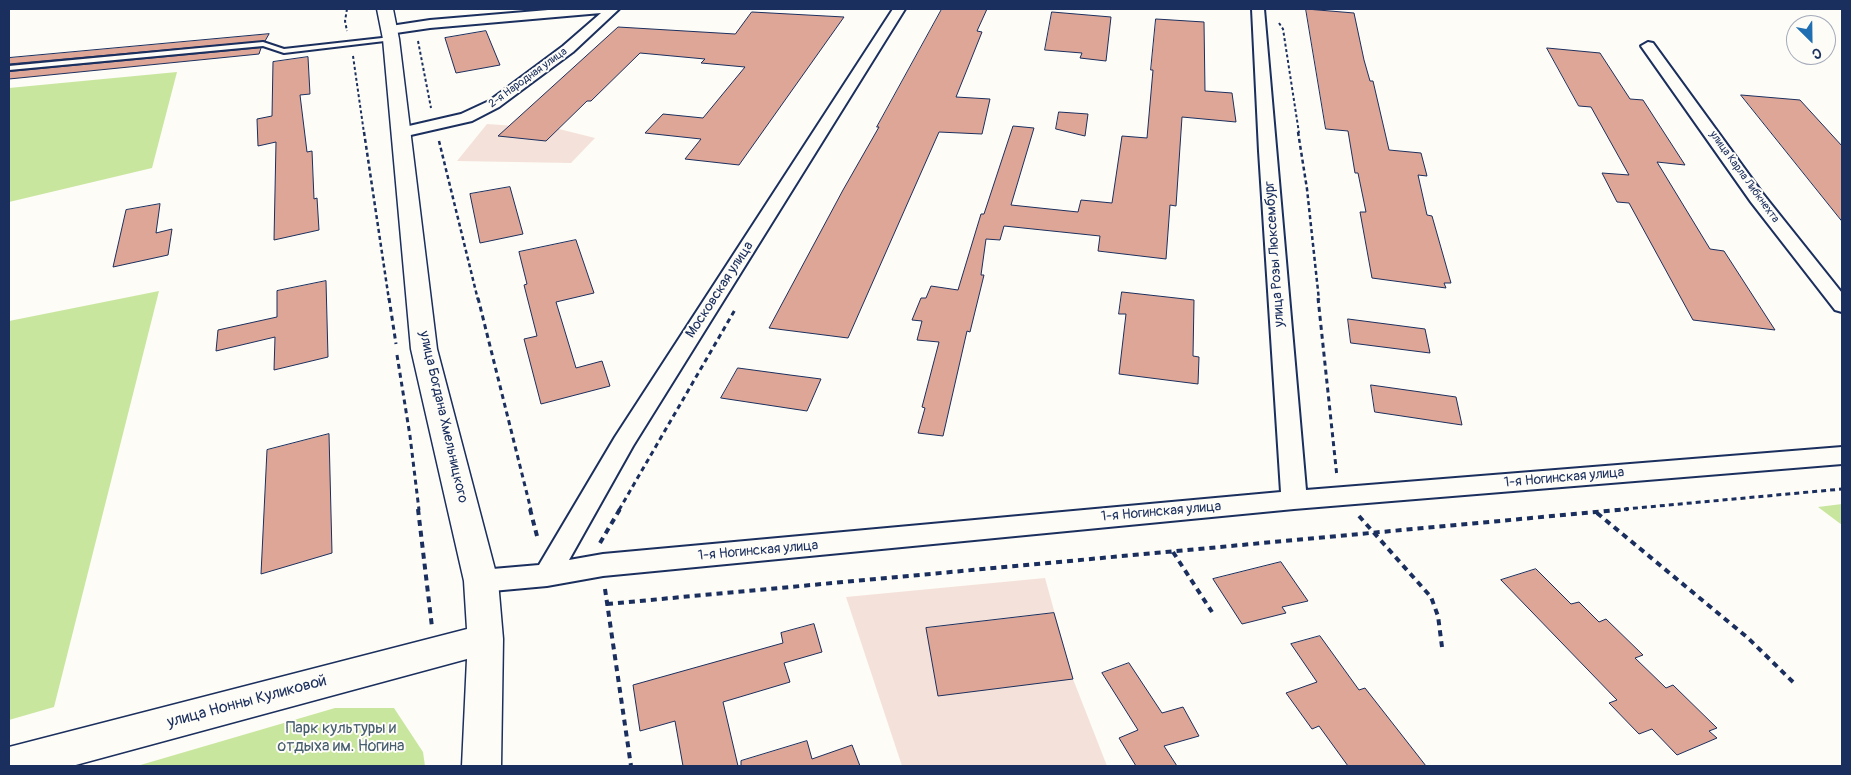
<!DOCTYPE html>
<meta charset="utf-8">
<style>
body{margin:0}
#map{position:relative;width:1851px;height:775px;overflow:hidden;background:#fdfcf7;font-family:Pangolin,sans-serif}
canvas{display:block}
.frame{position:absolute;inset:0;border:10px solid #1b2f5e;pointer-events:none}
.north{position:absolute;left:1786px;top:15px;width:50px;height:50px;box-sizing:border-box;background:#fdfcf7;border:1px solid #a3aaba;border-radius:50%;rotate:157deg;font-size:14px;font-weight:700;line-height:20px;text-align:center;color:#1b2f5e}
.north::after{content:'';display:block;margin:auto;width:18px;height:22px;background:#1f6fb2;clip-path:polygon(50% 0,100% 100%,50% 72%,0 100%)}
</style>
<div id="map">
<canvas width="1851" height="775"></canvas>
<div class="frame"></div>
<div class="north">С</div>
</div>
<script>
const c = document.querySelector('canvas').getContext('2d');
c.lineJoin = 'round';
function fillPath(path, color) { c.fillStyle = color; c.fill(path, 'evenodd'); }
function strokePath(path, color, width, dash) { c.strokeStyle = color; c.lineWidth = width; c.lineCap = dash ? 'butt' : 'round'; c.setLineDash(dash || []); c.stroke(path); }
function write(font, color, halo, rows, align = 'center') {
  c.font = font + ' Pangolin,sans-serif'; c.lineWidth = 4; c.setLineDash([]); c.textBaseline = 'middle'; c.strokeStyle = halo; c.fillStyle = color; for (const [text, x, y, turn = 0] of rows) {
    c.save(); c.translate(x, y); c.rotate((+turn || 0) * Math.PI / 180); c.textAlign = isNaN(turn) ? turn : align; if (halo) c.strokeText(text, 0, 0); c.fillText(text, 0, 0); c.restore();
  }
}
fillPath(new Path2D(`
 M487 124 559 129 595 138 571 163 457 161Z
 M1045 578 1073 679 1107 766H902L846 597Z`), '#f4e2da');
fillPath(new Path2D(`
 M177 72 152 168 9 202V88Z
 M159 291 54 707 9 720V321Z
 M1842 504V525L1818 507Z
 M335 708H394L423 752 425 766H137Z`), '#c9e69e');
const building = new Path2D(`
 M942 9H987L977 31 982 32 956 97 990 99 982 134 939 132 848 338 769 328 843 190 879 127H877Z
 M1306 9 1354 13 1364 60 1370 81H1373L1389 150 1421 153 1427 176 1418 175 1427 215 1432 216 1451 283H1444L1446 288 1372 278 1360 212H1366L1358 173H1355L1348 131 1326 129Z
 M752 12 844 17 739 165 685 159 701 139 645 133 663 114 703 118 745 67 701 63 705 59 640 53 591 101H587L546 141 498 136 618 27 735 34Z
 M1052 12 1111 17 1106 61 1080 58 1082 53 1045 50Z
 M1156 19 1204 22 1205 91 1232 93 1236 122 1182 117 1176 206 1170 205 1166 259 1098 251 1100 236 1004 226 1000 240 986 239 981 275H984L970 332 967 331 943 436 918 433 925 408 922 407 939 342 917 340 922 321 912 320 921 298H926L931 286 958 290 981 214H984L1013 126 1034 128 1011 205 1078 212 1081 200 1112 203 1122 136 1147 138 1153 70H1151Z
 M486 31 500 65 456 73 445 38Z
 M269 34 265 41 9 64V58Z
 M261 48 259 54 9 79V72Z
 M1547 48 1600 53 1630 99 1643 100 1685 165 1657 162 1710 249 1724 251 1775 330 1693 320 1629 203 1617 202 1602 173 1629 175 1591 107 1579 106Z
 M308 57 310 94 300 95 307 152 312 151 314 199 317 198 319 230 274 240 276 142 258 146 257 119 272 116 273 62Z
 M1741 95 1800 100 1842 146V221Z
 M1059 112 1088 114 1085 136 1056 129Z
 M510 187 523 234 480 243 470 194Z
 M160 204 156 233 172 229 168 255 113 267 126 210Z
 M576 240 594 293 556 302 576 368 602 361 610 386 541 404 524 339 537 336 524 285 527 284 519 252Z
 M326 281 328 357 274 370 275 337 216 351 218 330 277 317V291Z
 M1122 292 1194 300 1193 356 1199 357 1198 384 1119 374 1126 314H1119Z
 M1348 319 1425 329 1430 353 1351 343Z
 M738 368 790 375 821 379 807 411 721 398Z
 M1371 385 1456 397 1462 425 1375 412Z
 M329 434 332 553 261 574 267 450Z
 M1281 562 1308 601 1282 607 1286 613 1242 624 1213 579Z
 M1536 569 1571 604 1579 602 1599 622 1606 619 1643 655 1635 658 1666 688 1673 685 1717 728 1709 731 1717 738 1677 755 1652 729 1639 734 1609 703 1617 700 1501 580Z
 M1054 613 1073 679 938 696 926 628Z
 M814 624 822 652 784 663 790 682 723 702 738 766H683L675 721 640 731 633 685 783 643 781 633Z
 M1320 636 1359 690 1365 688 1426 766H1348L1319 726 1312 729 1286 693 1317 682 1291 644Z
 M1129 663 1162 713 1183 707 1199 736 1164 746 1177 766H1136L1119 738 1138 730 1102 673Z
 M807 741 812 759 852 745 860 766H741V761Z`);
fillPath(building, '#dea697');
strokePath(building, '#1b2f5e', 1);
const lane = new Path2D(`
 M391 37 394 39 393 40 284 53 263 46 9 70V66L263 42 284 49Z`);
const street = new Path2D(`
 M560 9H619L573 52 499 107 472 121 402 137 396 135 394 132 396 129 461 114 489 101 563 46 601 13 430 28 389 34 384 33 382 30 384 27 430 20Z
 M893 9H905L633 446 569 560 603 554 1281 492 1259 151 1252 9H1264L1306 490 1842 447V464L1294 509 603 576 547 586 481 592 471 589 467 581 471 573 481 570 539 565 615 437Z
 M1648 42 1653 43 1763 194 1842 293V312L1835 310 1751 202 1641 46Z`);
const secondary = new Path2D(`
 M377 9H393L399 39 437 349 498 581 503 639 501 766H462L467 659 72 766H9V747L467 629 464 581 411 349 383 39Z`);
strokePath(lane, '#1b2f5e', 4);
strokePath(street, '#1b2f5e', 4);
strokePath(secondary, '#1b2f5e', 3);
strokePath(new Path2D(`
 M347 9 345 21 347 31
 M1279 23 1283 29 1299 133
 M418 41 431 108
 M353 56 364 133`), '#1b2f5e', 2, [3, 2.5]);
strokePath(new Path2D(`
 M364 132 389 300
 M1298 132 1307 189 1319 300
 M439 141 478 300`), '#1b2f5e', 2.5, [4, 3]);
strokePath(new Path2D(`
 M389 298 396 344
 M478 298 531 510
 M1318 298 1337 477
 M397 355 410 436 419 510
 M619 510 736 308
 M1615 510 1842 489`), '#1b2f5e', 3, [5, 4]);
strokePath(new Path2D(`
 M418 509 432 627
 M530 509 538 540
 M1597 513 1748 638 1795 684
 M1359 516 1431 597 1438 616 1442 647
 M600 543 620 509
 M1173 552 1212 612
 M605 589 631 766
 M607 604 1628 509`), '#1b2f5e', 4, [6, 5]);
fillPath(lane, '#fdfcf7');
fillPath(street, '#fdfcf7');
fillPath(secondary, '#fdfcf7');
write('11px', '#1b2f5e', '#fdfcf7', [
 ["2-я Народная улица",528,78,-36],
 ["улица Карла Либкнехта",1744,177,54]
]);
write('14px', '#1b2f5e', '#fdfcf7', [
 ["улица Розы Люксембург",1275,254,-94],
 ["Московская улица",720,290,-57],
 ["улица Богдана Хмельницкого",443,417,77],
 ["1-я Ногинская улица",1564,478,-5],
 ["1-я Ногинская улица",1161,512,-5],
 ["1-я Ногинская улица",758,551,-5]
]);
write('16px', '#1b2f5e', '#fdfcf7', [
 ["улица Нонны Куликовой",247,702,-15]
]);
write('16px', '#465d6e', '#fdfcf7', [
 ["Парк культуры и",341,729],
 ["отдыха им. Ногина",341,747]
]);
</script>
